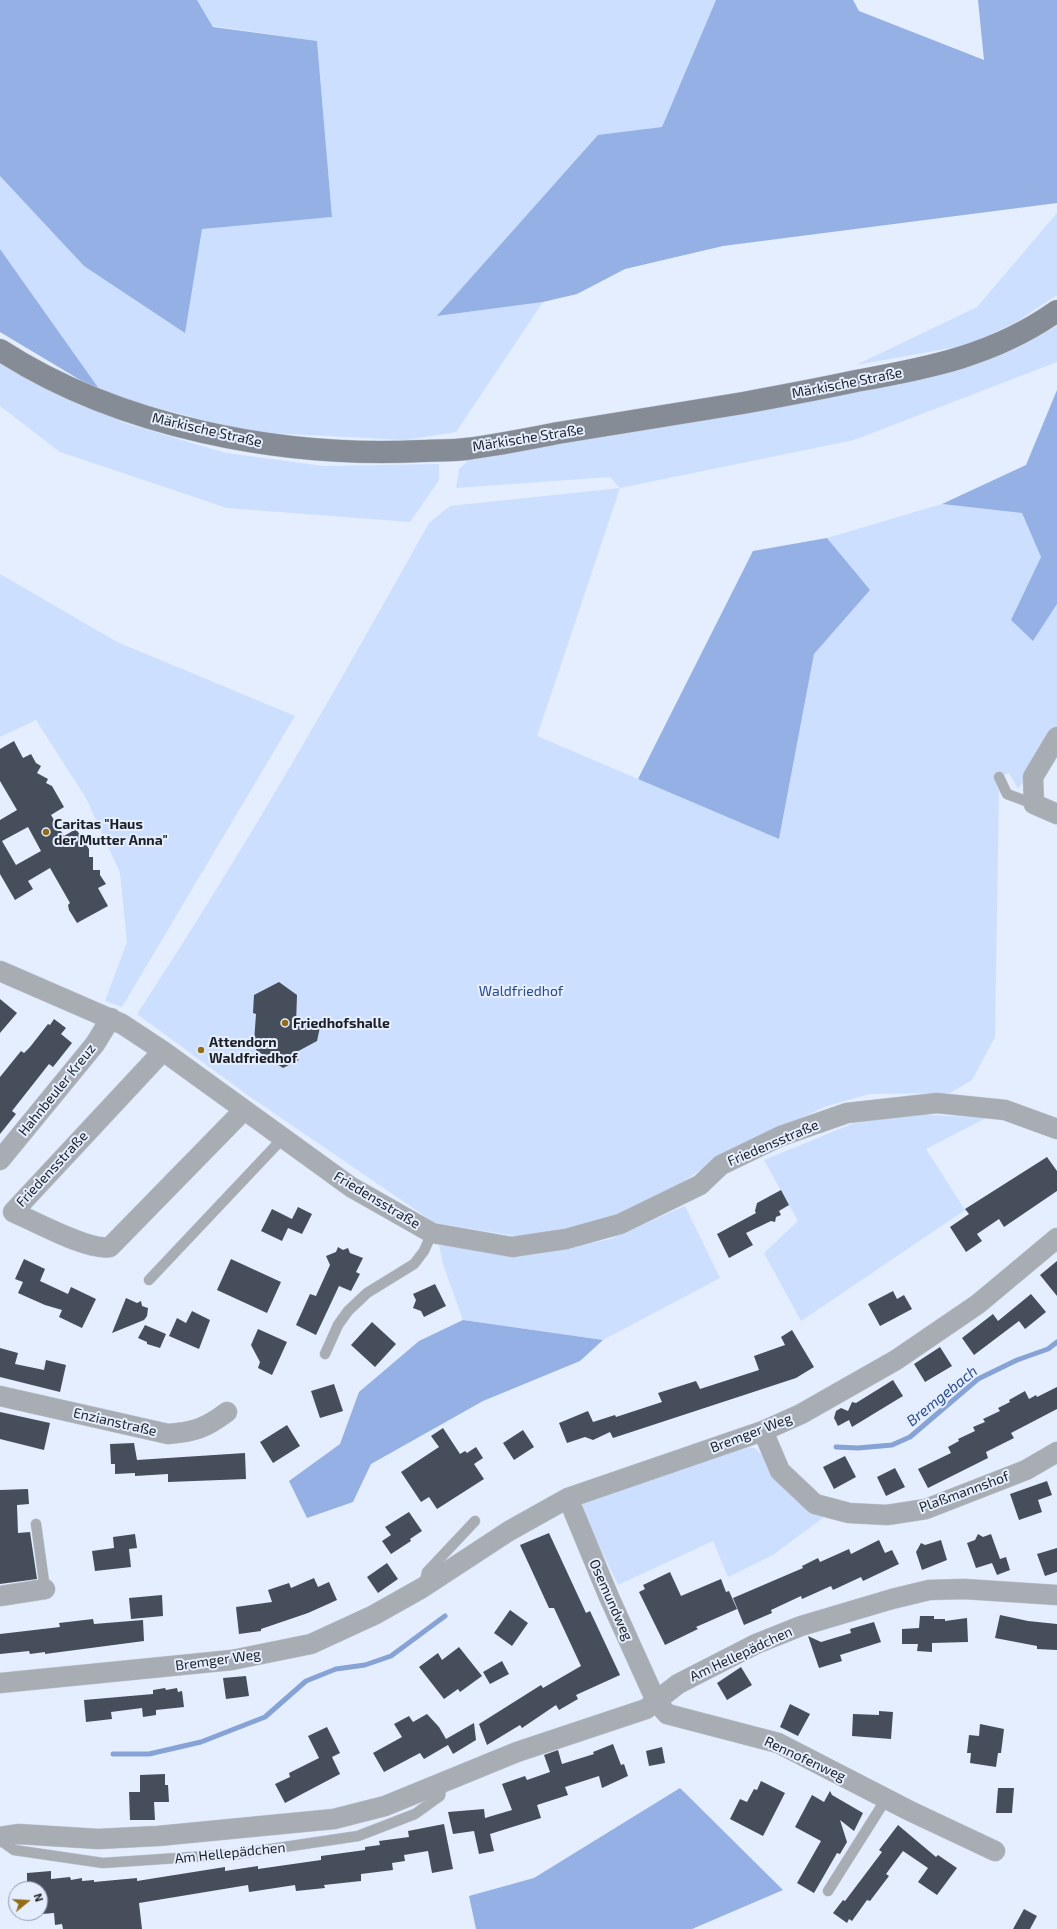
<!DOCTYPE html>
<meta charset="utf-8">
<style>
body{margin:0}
#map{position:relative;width:1057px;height:1929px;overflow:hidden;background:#e4eefe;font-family:"Exo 2",sans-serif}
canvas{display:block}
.north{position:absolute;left:8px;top:1881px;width:40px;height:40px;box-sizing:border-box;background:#e4eefe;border:1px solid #949ba7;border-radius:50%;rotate:72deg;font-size:11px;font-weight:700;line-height:16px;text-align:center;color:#1c1f25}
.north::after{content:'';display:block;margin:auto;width:14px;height:18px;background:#936d16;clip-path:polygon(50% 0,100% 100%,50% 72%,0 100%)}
</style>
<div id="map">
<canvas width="1057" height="1929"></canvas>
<div class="north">N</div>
</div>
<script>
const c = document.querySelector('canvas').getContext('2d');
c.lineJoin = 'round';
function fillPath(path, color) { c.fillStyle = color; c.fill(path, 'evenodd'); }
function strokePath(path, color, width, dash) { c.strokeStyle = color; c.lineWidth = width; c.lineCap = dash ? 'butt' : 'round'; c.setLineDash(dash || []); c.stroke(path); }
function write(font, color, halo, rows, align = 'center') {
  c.font = font + ' "Exo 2",sans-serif'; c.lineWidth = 4; c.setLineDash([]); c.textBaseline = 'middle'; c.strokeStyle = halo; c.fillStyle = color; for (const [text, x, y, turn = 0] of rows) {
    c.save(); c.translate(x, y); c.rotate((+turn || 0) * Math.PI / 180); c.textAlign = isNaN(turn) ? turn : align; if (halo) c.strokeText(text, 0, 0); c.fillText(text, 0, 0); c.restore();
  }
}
fillPath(new Path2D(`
 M197 0H716L662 127 598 136 438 316 543 302 456 432 405 440 248 432 102 393 0 249V176L84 266 202 228 332 217 317 41 213 26Z
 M1057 213V295L1016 322 968 345 856 365 977 307Z
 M1057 326V362L854 440 620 488 537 736 779 839 814 654 869 590 827 538 942 504 1022 513 1041 557 1012 620 1033 641 1057 604V728L1018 789 1009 773 995 779 999 791 995 1037 972 1080 950 1093 870 1094 827 1106 783 1126 710 1163 643 1210 528 1238 435 1223 249 1096 137 1014C242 855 336 689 429 523L450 506 620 488 610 477 456 488 459 469 472 457 617 435 928 378 976 365 1016 349Z
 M0 361 28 380 128 424 226 453 324 466 439 464V480L410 522 227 508 60 452 0 406Z
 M0 574 117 642 295 716 122 1007 105 1001 127 942 120 873 86 798 36 720 0 737Z
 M917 1114 986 1118 926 1149 965 1210 801 1321 764 1253 798 1221 764 1160 854 1123Z
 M685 1206 720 1278 603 1340 463 1320 443 1264 439 1245 534 1255 610 1239Z
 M747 1447 755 1448 824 1517 773 1555 728 1577 713 1541 618 1585 579 1504Z`), '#cddfff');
fillPath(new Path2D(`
 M0 0H197L213 27 317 41 332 217 202 229 185 333 84 266 0 176Z
 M716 0H853L859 11 984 60 978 0H1057V203L723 246 625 269 577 294 543 302 437 316 598 135 662 127Z
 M0 249 102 393 0 332Z
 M1057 390V604L1033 641 1011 620 1041 557 1022 513 942 504 1026 465Z
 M827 538 870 590 814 654 779 839 638 779 753 551Z
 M463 1320 603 1340 580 1361 483 1401 371 1464 353 1502 307 1518 289 1481 340 1444 359 1392 419 1341Z
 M680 1788 783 1890 692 1929H472H476L469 1896 534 1878Z`), '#94b0e4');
strokePath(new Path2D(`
 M836 1447 858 1448 892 1445 910 1437 978 1379 1017 1360 1048 1349 1057 1342
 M113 1754H149L201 1742 265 1717 306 1681 336 1669 365 1665 391 1656 445 1616`), '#87a3d5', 5);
fillPath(new Path2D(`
 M14 741 23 758 31 754 36 763 41 766 37 773 48 779 46 783 52 786 64 807 51 815 64 836 76 829 89 849V857H93V870H100V875L106 884 98 888 108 906 77 923 69 910 68 905 70 903 50 868 28 881 33 889 15 900 0 874V820L17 810 0 781V749ZM28 827 41 851 16 865 2 841Z
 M279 982 297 995 296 1024 309 1018 320 1027 317 1041 291 1055 299 1060 283 1068 256 1050 257 1043 254 1042 256 1014 253 1013 254 995Z
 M0 999 17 1013 0 1033Z
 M54 1019 66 1028 61 1034 72 1043 53 1067 49 1064 12 1111 16 1114 0 1134V1077L21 1051 24 1053 30 1047 48 1024 50 1025Z
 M1047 1157 1057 1171V1191L1004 1227 999 1219 977 1234 982 1241 966 1252 950 1227 969 1214 965 1209Z
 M781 1190 789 1205 779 1211 781 1215 776 1217 775 1222 771 1221 746 1233 753 1245 729 1258 717 1234 756 1213 755 1211 757 1203Z
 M298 1207 312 1214 302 1234 288 1228 282 1241 261 1231 272 1209 292 1219Z
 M338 1247 343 1250 348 1248 350 1253 363 1258 356 1272 360 1274 351 1291 339 1286 316 1335 296 1325 310 1294 316 1296 330 1265 326 1256 336 1252Z
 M24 1259 45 1269 40 1281 68 1294 71 1287 96 1299 82 1328 59 1317 62 1310 45 1305 18 1293 23 1282 15 1279Z
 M231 1259 281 1282 267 1313 217 1290Z
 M1057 1261V1296L1040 1275Z
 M435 1284 446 1306 424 1317 421 1311 413 1308 416 1300 413 1294Z
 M893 1291 897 1299 904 1295 912 1309 880 1326 868 1304Z
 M1031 1294 1046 1312 1025 1329 1019 1321 974 1355 962 1338 993 1314 998 1321Z
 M126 1298 137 1303 141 1301 142 1306 148 1308 147 1316 144 1320 112 1333Z
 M192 1311 210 1320 199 1349 169 1336 177 1318 186 1323Z
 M372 1322 396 1344 375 1367 351 1345Z
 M145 1325 166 1334 160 1348 147 1344V1342L138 1338Z
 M258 1329 287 1342 272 1375 258 1368 260 1362 251 1345Z
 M792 1330 814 1367 796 1378 613 1438 610 1432 593 1440 585 1437 567 1443 559 1423 588 1411 593 1422 615 1415 616 1417 662 1402 658 1393 696 1381 700 1389 759 1370 754 1356 785 1345 781 1337Z
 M940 1347 952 1366 925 1382 914 1364Z
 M0 1348 18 1353 15 1364 44 1370 46 1360 66 1365 60 1392 0 1377Z
 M893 1380 903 1396 852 1427 849 1420 838 1426 834 1418 836 1411 841 1408 848 1411 852 1402 856 1403Z
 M334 1384 343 1411 320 1418 311 1391Z
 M1057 1387V1409L1011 1433 1014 1438 986 1452 988 1458 928 1488 918 1469 951 1453 948 1447 959 1441 958 1439 975 1431 973 1427 985 1422 983 1419 1000 1411 998 1408 1010 1402 1009 1400 1025 1391 1029 1399 1036 1395 1037 1397Z
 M0 1412 50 1423 44 1450 0 1439Z
 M287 1425 300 1446 273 1463 260 1442Z
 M443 1428 460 1454 465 1451 467 1453 476 1447 483 1458 474 1464 484 1479 437 1509 429 1497 421 1502 401 1472 439 1447 431 1436Z
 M523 1430 534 1447 514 1460 503 1443Z
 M134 1443 137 1460 245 1453 246 1479 168 1482V1474L135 1476V1473L115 1474V1464H111L110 1444Z
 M845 1456 856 1477 834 1489 823 1467Z
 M895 1468 905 1487 886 1496 877 1477Z
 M1047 1481 1052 1495 1038 1500 1042 1512 1019 1520 1010 1494Z
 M28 1489 29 1504 17 1505 18 1533 30 1532 37 1579 0 1584V1490Z
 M409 1512 422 1531 410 1539 411 1541 391 1554 382 1541 391 1535 385 1527Z
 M549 1533 586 1613 590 1611 620 1675 576 1695 578 1699 559 1710 556 1705 522 1728 520 1725 487 1745 479 1724 541 1685 543 1688 581 1666 554 1608H549L520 1545Z
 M135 1534 137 1548 129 1549 131 1567 95 1571 92 1551 114 1548 113 1537Z
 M978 1534 983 1537 991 1534 1000 1559 1006 1557 1010 1570 997 1575 992 1563 976 1568 967 1543 975 1540Z
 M879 1540 885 1553 892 1550 899 1564 863 1581 861 1577 833 1590 831 1586 802 1599 801 1596 771 1610 772 1613 744 1625 733 1598 803 1568 802 1566 818 1558 820 1562 849 1549 851 1554Z
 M941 1540 947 1560 922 1570 916 1552 921 1543 925 1545Z
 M1057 1548V1572L1045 1576 1037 1554Z
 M387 1563 398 1579 378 1593 367 1577Z
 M670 1572 681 1596 721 1579 726 1592 729 1591 737 1609 696 1627 698 1629 665 1645 639 1592 645 1589 643 1585Z
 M314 1578 318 1587 329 1582 337 1600 308 1613 261 1629V1631L239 1634 236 1607 272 1602 268 1590 289 1583 291 1588Z
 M162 1595 163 1616 131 1619 129 1598Z
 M510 1610 528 1623 512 1646 494 1633Z
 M1000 1615 1028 1621 1057 1624V1650L1037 1649V1646L995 1638Z
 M920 1616H934V1619H945V1621L967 1618 968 1642 932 1643V1652L917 1651 918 1644H902V1629L919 1628Z
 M93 1619 94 1624 143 1620 144 1641 45 1654V1652L30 1654 29 1651 0 1654V1634L60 1627 59 1623Z
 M874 1622 881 1642 840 1655 842 1661 819 1668 808 1636 821 1642 851 1633 850 1629Z
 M459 1647 482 1676 460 1692 458 1689 444 1699 419 1667 438 1653 442 1660Z
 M502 1661 509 1674 490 1684 483 1672Z
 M741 1667 752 1685 727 1700 717 1683Z
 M246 1676 249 1696 226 1699 223 1678Z
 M165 1688 166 1690 177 1688 178 1692 182 1691 184 1707 156 1710V1715L143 1717 142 1708 111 1712 112 1719 86 1722 84 1700 153 1694V1690Z
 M790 1704 810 1714 798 1736 780 1727Z
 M879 1711 893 1712 891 1739 852 1736 853 1714 879 1715Z
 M427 1714 439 1727 446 1739 474 1723 476 1740 453 1754 448 1745 424 1759 420 1753 384 1772 373 1753 402 1737 394 1724 409 1716 413 1722Z
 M980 1724 1004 1729 1001 1753H998L996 1767 970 1763 971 1753H967L969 1735 979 1736Z
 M327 1727 340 1753 332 1757 340 1774 285 1803 275 1784 290 1777 289 1773 319 1758 308 1736Z
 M613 1744 621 1765 624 1764 628 1776 602 1788 599 1776 565 1787 568 1795 537 1805 541 1818 490 1834 494 1851 479 1854 474 1831 453 1834 448 1812 484 1809 485 1818 512 1810 502 1784 525 1776 527 1780 550 1772 544 1755 558 1750 562 1764 594 1754 593 1752Z
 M662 1747 665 1763 649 1766 646 1751Z
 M165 1774V1785H168L169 1802H154L155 1820H130L129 1792H140V1775Z
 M761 1781 785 1793 763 1836 730 1819 740 1799 747 1802 754 1789 757 1790Z
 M998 1788H1014L1012 1813H996Z
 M830 1791 832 1795 863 1813 854 1831 840 1820 847 1842 840 1854 837 1853 814 1893 797 1883 821 1841 795 1827 812 1795 824 1802Z
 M444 1824 453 1869 432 1873 428 1851 404 1855 405 1861 392 1863 393 1870 361 1874V1881L324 1885 325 1888 296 1891 295 1885 249 1892 248 1885 139 1903 142 1929H63L62 1924 55 1925 54 1913 30 1915V1913H40V1889H27V1873L51 1871V1879L70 1877 71 1880 82 1878V1881L94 1880V1882L137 1878V1881L225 1867V1871L258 1866V1869L321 1860V1856L365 1850V1847L380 1845 379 1841 409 1837 408 1831Z
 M898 1825 936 1857 938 1855 957 1868 937 1895 918 1882 928 1868 903 1851 886 1874 889 1876 870 1901 867 1900 852 1921 849 1919 847 1923 833 1913 843 1900 845 1901 882 1852 879 1850Z
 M1024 1909 1037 1916 1030 1929H1013Z`), '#464e5c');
const lane = new Path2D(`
 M999 777 1007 794 1034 804
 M149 1280 283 1138
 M325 1354 338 1325 348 1311 367 1293 414 1264 424 1251 432 1233
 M36 1524 45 1589
 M424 1584 427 1572 475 1521
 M0 1840 14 1850 103 1863 237 1854 358 1836 415 1814 440 1796 442 1783
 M828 1891 886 1799`);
const street = new Path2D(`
 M1057 737 1033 777 1034 804 1057 814
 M0 971 122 1024 163 1051 351 1187 432 1233 512 1247 566 1239 620 1224 700 1185 721 1165 781 1136 847 1113 937 1103 1005 1110 1057 1129
 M163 1051 13 1212C34 1221 90 1252 110 1247L244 1110
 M0 1160 95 1044 111 1018
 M0 1396 168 1434C194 1432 206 1428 227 1412
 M763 1431 780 1471 815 1504 849 1513 887 1515 926 1509 1026 1470 1057 1452
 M568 1498 609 1597 656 1701 667 1714 778 1743 910 1811 995 1851
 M0 1596 45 1589
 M0 1683 232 1660 311 1644 374 1615 422 1588 509 1531 568 1498 763 1431 801 1414 896 1360 978 1304 1057 1238
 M0 1837 18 1834 98 1839 158 1836 334 1819 385 1806 517 1752 646 1709 678 1684 756 1644 801 1626 892 1599 929 1590 964 1589 1057 1595`);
const secondary = new Path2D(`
 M0 350C119 427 282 458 422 451 436 450 451 451 466 449 497 445 527 439 558 433 620 423 681 413 743 403 781 396 819 389 856 381 929 368 995 355 1057 311`);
strokePath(lane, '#c0c9d7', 11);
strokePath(street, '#c0c9d7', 21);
strokePath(secondary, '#c0c9d7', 23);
strokePath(lane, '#a8acb3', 10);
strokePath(street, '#a8acb3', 20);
strokePath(secondary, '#868c96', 22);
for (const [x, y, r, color] of [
 [46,832,4,"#936d16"],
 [285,1023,4,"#936d16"],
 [201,1050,4,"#936d16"]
]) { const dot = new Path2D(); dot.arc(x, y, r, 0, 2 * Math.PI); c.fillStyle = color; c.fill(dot); strokePath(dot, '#e4eefe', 1.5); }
write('14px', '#1c1f25', '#e4eefe', [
 ["Märkische Straße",847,383,-11],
 ["Märkische Straße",207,430,13],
 ["Märkische Straße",528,438,-9],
 ["Hahnbeuler Kreuz",57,1090,-51],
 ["Friedensstraße",773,1143,-23],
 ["Friedensstraße",52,1169,-47],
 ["Friedensstraße",377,1200,31],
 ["Enzianstraße",115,1422,13],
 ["Bremger Weg",751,1433,-21],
 ["Plaßmannshof",964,1492,-20],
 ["Osemundweg",611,1600,66],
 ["Am Hellepädchen",741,1654,-25],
 ["Bremger Weg",218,1660,-8],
 ["Rennofenweg",805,1759,25],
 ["Am Hellepädchen",230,1853,-6]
]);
write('bold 14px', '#1c1f25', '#e4eefe', [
 ["Caritas \"Haus",54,824],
 ["der Mutter Anna\"",54,840],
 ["Friedhofshalle",293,1023],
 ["Attendorn",209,1042],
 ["Waldfriedhof",209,1058]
], 'left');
write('14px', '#294987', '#e4eefe', [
 ["Waldfriedhof",521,991]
]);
write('italic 15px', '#2d4d8c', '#e4eefe', [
 ["Bremgebach",942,1396,-39]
]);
</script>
